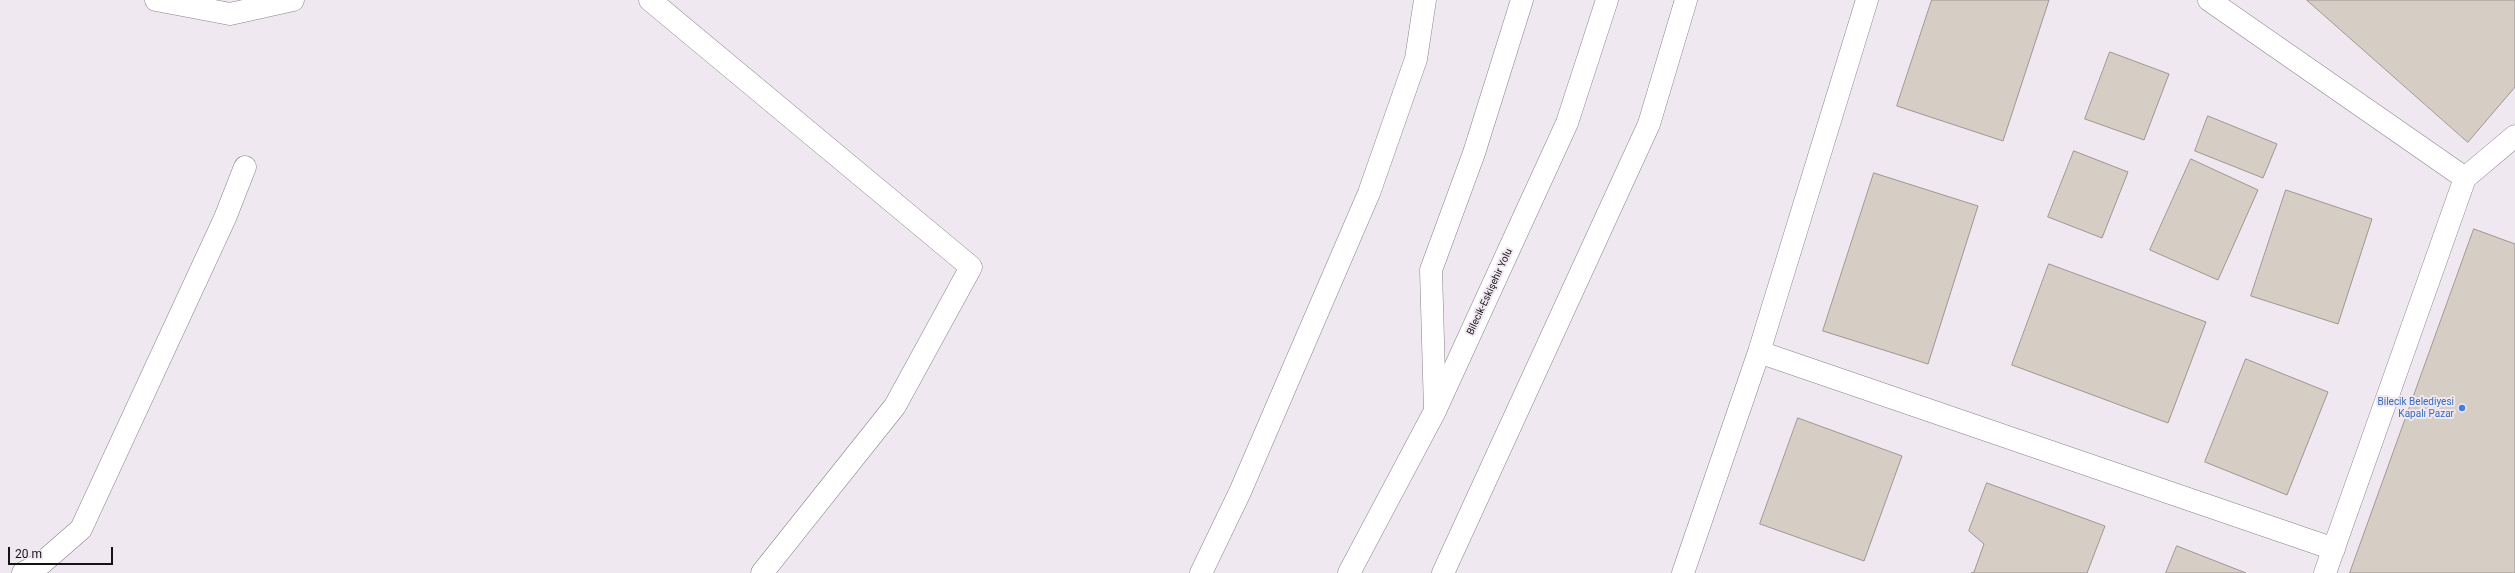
<!DOCTYPE html>
<meta charset="utf-8">
<style>
body{margin:0}
#map{position:relative;width:2515px;height:573px;overflow:hidden;background:#f0e8f0;font-family:Roboto,sans-serif}
canvas{display:block}
.scale{position:absolute;left:8px;top:547px;width:105px;height:18px;box-sizing:border-box;border:2px solid #161316;border-top:0;padding-left:5px;font-size:12px;line-height:14px;white-space:nowrap;color:#161316;-webkit-text-stroke:3px #f0e8f0;paint-order:stroke}
</style>
<div id="map">
<canvas width="2515" height="573"></canvas>
<div class="scale">20 m</div>
</div>
<script>
const c = document.querySelector('canvas').getContext('2d');
c.lineJoin = 'round';
function fillPath(path, color) { c.fillStyle = color; c.fill(path, 'evenodd'); }
function strokePath(path, color, width, dash) { c.strokeStyle = color; c.lineWidth = width; c.lineCap = dash ? 'butt' : 'round'; c.setLineDash(dash || []); c.stroke(path); }
function write(font, color, halo, rows, align = 'center') {
  c.font = font + ' Roboto,sans-serif'; c.lineWidth = 4; c.setLineDash([]); c.textBaseline = 'middle'; c.strokeStyle = halo; c.fillStyle = color; for (const [text, x, y, turn = 0] of rows) {
    c.save(); c.translate(x, y); c.rotate((+turn || 0) * Math.PI / 180); c.textAlign = isNaN(turn) ? turn : align; if (halo) c.strokeText(text, 0, 0); c.fillText(text, 0, 0); c.restore();
  }
}
const building = new Path2D(`
 M1932 0H2049L2003 141 1897 106Z
 M2307 0H2515V87L2468 142Z
 M2110 52 2169 74 2144 140 2085 119Z
 M2208 116 2277 144 2263 178 2195 151Z
 M2074 151 2128 172 2102 238 2048 217Z
 M2191 159 2258 190 2218 280 2150 250Z
 M1874 173 1978 206 1928 364 1823 331Z
 M2286 190 2372 219 2338 324 2251 296Z
 M2474 229 2515 244V573H2350Z
 M2049 264 2206 322 2168 423 2012 365Z
 M2246 359 2328 392 2287 495 2205 462Z
 M1798 418 1902 456 1864 561 1760 524Z
 M1987 483 2105 526 2087 573H1971L1974 572 1984 544 1969 531Z
 M2177 546 2246 573H2166Z`);
fillPath(building, '#d6cdc5');
strokePath(building, '#9e968f', 1);
const minor = new Path2D(`
 M156 0 230 14 293 0
 M650 0 971 267 895 406 762 573
 M2209 0 2465 178
 M1759 352 2334 549
 M1435 411 1431 270 1474 153 1522 0
 M23 573 42 563 81 529 225 218 245 167
 M1201 573 1240 492 1369 193 1416 59 1425 0
 M1683 573 1759 352 1867 0
 M2325 573 2465 178 2515 136`);
const major = new Path2D(`
 M1349 573 1435 411 1567 123 1607 0
 M1443 573 1649 124 1686 0`);
strokePath(minor, '#8a8289', 23);
strokePath(major, '#8a8289', 23);
strokePath(minor, '#fff', 22);
strokePath(major, '#fff', 22);
for (const [x, y, r, color] of [
 [2462,408,4,"#3f7fe0"]
]) { const dot = new Path2D(); dot.arc(x, y, r, 0, 2 * Math.PI); c.fillStyle = color; c.fill(dot); strokePath(dot, '#f0e8f0', 1.5); }
write('10px', '#161316', '#f0e8f0', [
 ["Bilecik-Eskişehir Yolu",1490,292,-65]
]);
write('10px', '#366cbe', '#f0e8f0', [
 ["Bilecik Belediyesi",2454,402],
 ["Kapalı Pazar",2454,414]
], 'right');
</script>
